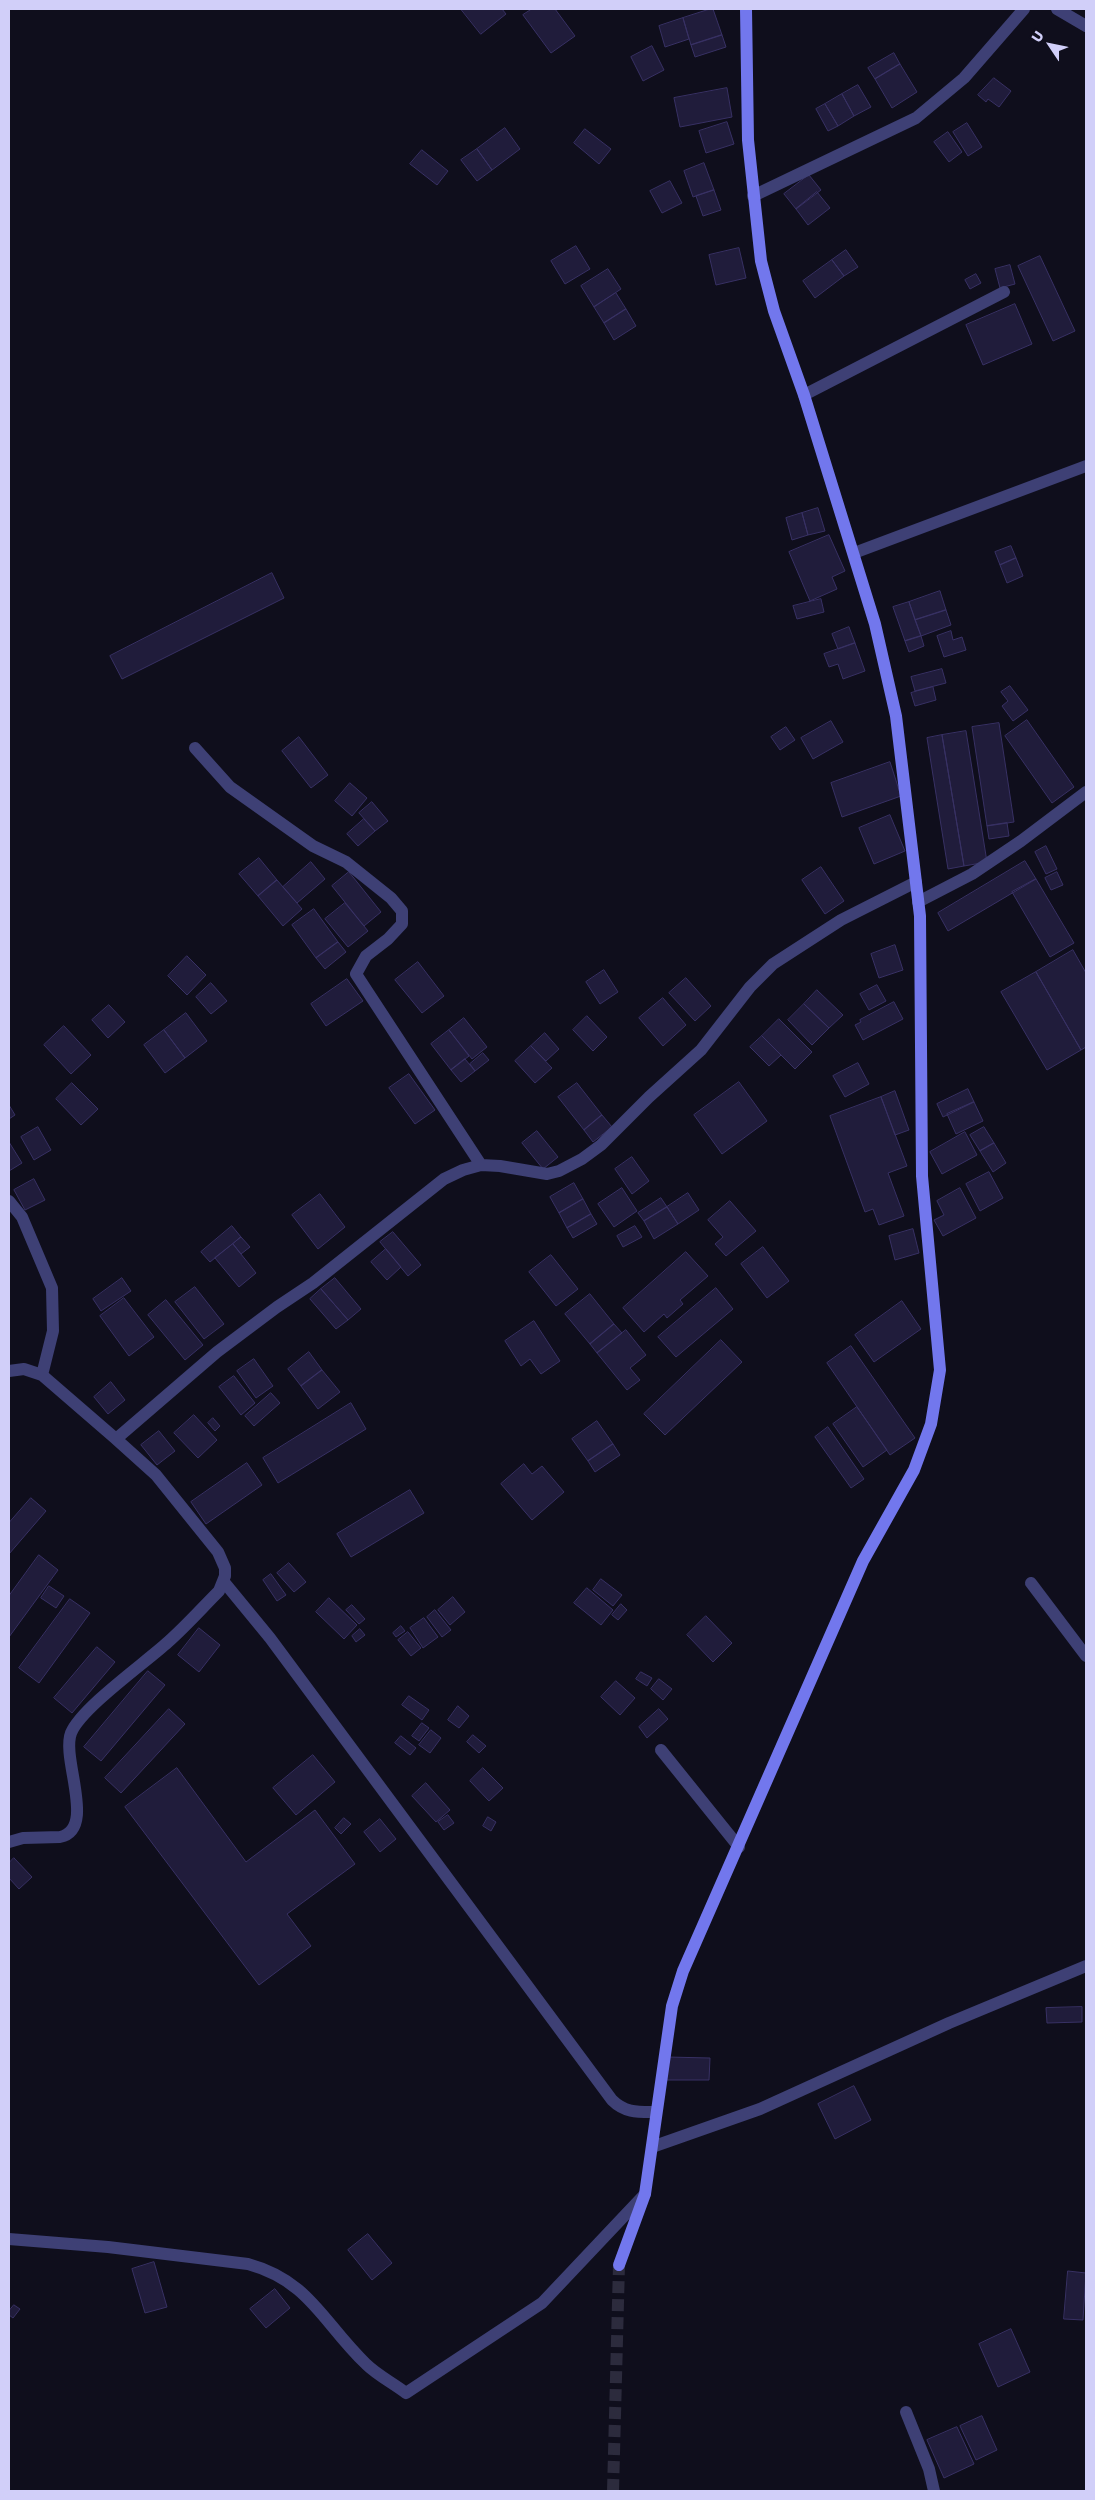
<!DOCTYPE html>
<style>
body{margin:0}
#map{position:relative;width:1095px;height:2500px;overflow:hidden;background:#0f0e1c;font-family:Poppins,sans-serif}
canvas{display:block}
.frame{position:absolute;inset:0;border:10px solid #d1cff9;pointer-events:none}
.north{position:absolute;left:1025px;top:20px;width:50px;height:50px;-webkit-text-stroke:4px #0f0e1c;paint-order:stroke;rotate:304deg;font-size:14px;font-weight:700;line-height:20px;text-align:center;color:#d1cff9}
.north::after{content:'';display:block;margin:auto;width:18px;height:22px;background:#d1cff9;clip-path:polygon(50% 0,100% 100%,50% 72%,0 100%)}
</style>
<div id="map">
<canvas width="1095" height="2500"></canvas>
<div class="frame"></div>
<div class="north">U</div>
</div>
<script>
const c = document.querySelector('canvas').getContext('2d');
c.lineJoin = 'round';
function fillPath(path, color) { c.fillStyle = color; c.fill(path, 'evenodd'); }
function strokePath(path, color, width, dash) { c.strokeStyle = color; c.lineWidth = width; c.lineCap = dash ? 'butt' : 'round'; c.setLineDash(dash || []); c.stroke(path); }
const building = new Path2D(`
 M461 9H502L506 14 481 34Z
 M532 9H555L575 36 551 53 523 15Z
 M710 9H713L722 35 691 45 683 18Z
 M683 18 689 39 665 47 659 26Z
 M722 35 726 47 695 57 691 45Z
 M652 46 664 70 643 81 631 57Z
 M894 53 900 64 875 79 868 68Z
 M900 64 917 92 892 108 875 79Z
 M994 78 1011 91 999 107 988 99 986 102 978 95Z
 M858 85 871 107 854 116 842 94Z
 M727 88 732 117 680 127 674 98Z
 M842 94 854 116 838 126 825 104Z
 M825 104 838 126 828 131 816 109Z
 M727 122 734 144 706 153 699 131Z
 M967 123 982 147 968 156 953 132Z
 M505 128 520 149 492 170 477 149Z
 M585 129 611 149 599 164 574 143Z
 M948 132 962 152 949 162 934 142Z
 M477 149 492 170 477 181 461 160Z
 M422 150 448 171 437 185 410 164Z
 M704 163 714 190 693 197 684 171Z
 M809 175 821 190 796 209 784 194Z
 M670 181 682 203 662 213 650 191Z
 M714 190 721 210 703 216 696 196Z
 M817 192 830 208 808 225 796 209Z
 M576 246 590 269 565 284 551 261Z
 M739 248 746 278 716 285 709 255Z
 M846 250 858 267 844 276 832 260Z
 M1040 256 1075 331 1053 341 1018 266Z
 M832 260 844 276 815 298 803 281Z
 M1010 265 1015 284 1000 288 995 269Z
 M608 269 621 289 594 307 581 286Z
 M976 274 981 283 970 289 965 280Z
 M616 293 626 309 604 323 594 307Z
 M1015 304 1032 344 983 365 966 325Z
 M626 309 636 326 614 340 604 323Z
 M818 508 825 531 808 535 802 513Z
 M802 513 808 535 792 540 786 518Z
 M829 535 845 571 832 577 837 589 810 601 789 552Z
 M1011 546 1016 558 1000 565 995 552Z
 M1016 558 1023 576 1007 583 1000 565Z
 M272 573 284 598 122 679 110 656Z
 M940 591 946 610 915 620 909 602Z
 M821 599 824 612 797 619 793 606Z
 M909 602 921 636 905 641 893 607Z
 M946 610 951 625 921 636 915 620Z
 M849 627 855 643 838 649 832 634Z
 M951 631 953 640 962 637 966 650 944 657 937 636Z
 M921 636 924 646 909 652 905 641Z
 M855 643 865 671 843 679 838 664 829 667 824 654Z
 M942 669 946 683 915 691 911 677Z
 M1010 686 1028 710 1013 721 1002 706 1008 701 1001 692Z
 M933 687 936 700 915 706 911 693Z
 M1027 720 1074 787 1052 803 1005 736Z
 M831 721 843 742 813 759 801 738Z
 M999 723 1014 822 987 826 972 727Z
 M786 727 795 740 780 750 771 737Z
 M966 731 987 862 964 866 942 735Z
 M942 735 964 866 948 869 927 738Z
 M299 737 328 775 311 788 282 751Z
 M890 762 901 796 842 817 831 783Z
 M350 783 367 798 352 816 335 801Z
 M372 802 388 821 375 831 359 813Z
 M890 815 905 851 874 864 859 828Z
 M364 819 375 831 358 846 347 834Z
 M1007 823 1009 836 989 839 987 826Z
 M1046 846 1057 869 1046 874 1035 852Z
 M259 858 277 880 258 896 239 874Z
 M1025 861 1036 879 948 931 938 913Z
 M311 862 325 879 297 903 283 887Z
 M821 867 844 901 825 914 802 880Z
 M349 872 381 912 364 926 332 886Z
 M1057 872 1063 885 1051 890 1045 878Z
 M1036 879 1074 943 1050 957 1012 892Z
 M277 880 302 909 283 926 258 896Z
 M345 903 368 931 348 947 325 919Z
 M314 909 338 942 316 958 292 925Z
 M338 942 346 952 325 969 316 958Z
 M895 945 903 970 879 978 871 954Z
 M1073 950 1086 973V1047L1081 1050 1036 972Z
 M187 956 206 975 187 995 168 976Z
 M418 962 444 996 422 1013 395 980Z
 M604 970 618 992 600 1004 586 982Z
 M1036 972 1081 1050 1047 1070 1001 992Z
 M686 978 711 1006 695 1021 669 993Z
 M347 979 363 1001 326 1026 311 1004Z
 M211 983 227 1001 211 1014 196 997Z
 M877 985 886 1001 869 1010 860 994Z
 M817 990 843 1015 829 1028 804 1004Z
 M663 998 686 1025 663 1046 639 1018Z
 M894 1002 903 1019 863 1040 855 1025 861 1022 860 1020Z
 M804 1004 829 1028 812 1045 788 1020Z
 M109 1005 125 1022 108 1038 92 1020Z
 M186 1013 207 1041 185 1058 164 1030Z
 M587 1016 607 1037 593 1051 573 1030Z
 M464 1018 487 1047 472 1059 449 1030Z
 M779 1019 812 1052 795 1069 762 1036Z
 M64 1026 91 1055 71 1074 44 1045Z
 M164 1030 185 1058 165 1073 144 1045Z
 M449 1030 469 1056 451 1070 431 1044Z
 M545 1033 559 1049 546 1061 531 1046Z
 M762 1036 781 1055 769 1066 750 1047Z
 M531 1046 552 1068 535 1083 515 1061Z
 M483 1053 489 1060 475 1071 470 1064Z
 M465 1059 475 1071 461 1082 451 1070Z
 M858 1063 869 1084 845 1097 833 1076Z
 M409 1074 435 1110 415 1124 389 1088Z
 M739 1082 767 1121 722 1154 694 1115Z
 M72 1083 98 1109 81 1125 56 1099Z
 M577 1083 602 1115 584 1130 558 1097Z
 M968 1089 974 1102 943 1117 937 1104Z
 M895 1091 909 1130 895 1135 881 1097Z
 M881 1097 907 1166 888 1173 904 1216 879 1225 873 1209 865 1212 830 1116Z
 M974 1102 983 1121 956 1134 947 1114Z
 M9 1105 15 1115 9 1119Z
 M602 1115 612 1127 593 1142 584 1130Z
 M38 1127 51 1150 34 1160 21 1137Z
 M984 1127 994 1143 980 1151 970 1135Z
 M537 1131 558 1157 543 1169 522 1143Z
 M965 1132 977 1155 942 1174 930 1152Z
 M9 1142 22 1163 9 1171Z
 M994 1143 1006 1163 993 1172 980 1151Z
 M632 1157 649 1181 632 1194 615 1169Z
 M989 1172 1003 1198 980 1211 966 1184Z
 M34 1179 45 1200 25 1210 14 1190Z
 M574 1183 583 1199 559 1213 550 1197Z
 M622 1188 637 1211 614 1227 598 1204Z
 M960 1188 976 1218 943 1236 934 1220 944 1215 937 1201Z
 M688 1193 699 1210 678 1224 667 1207Z
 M320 1194 345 1227 318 1249 292 1215Z
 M661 1198 667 1207 644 1221 638 1213Z
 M583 1199 591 1214 567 1228 559 1213Z
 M730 1201 756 1231 726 1256 715 1244 723 1237 708 1220Z
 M667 1207 678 1224 654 1239 644 1221Z
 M591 1214 597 1224 573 1238 567 1228Z
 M232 1226 241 1237 210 1262 201 1252Z
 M635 1226 642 1237 623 1247 617 1236Z
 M913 1229 919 1253 895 1260 889 1236Z
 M393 1232 421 1265 408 1276 380 1242Z
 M241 1237 250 1247 241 1254 233 1244Z
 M233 1244 256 1273 239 1287 215 1258Z
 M763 1247 789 1281 767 1298 741 1264Z
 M386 1249 401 1267 387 1280 371 1262Z
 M686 1252 708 1276 680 1300 683 1304 667 1318 664 1314 644 1332 623 1308Z
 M551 1255 578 1289 556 1306 529 1272Z
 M122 1278 131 1291 101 1311 93 1299Z
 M335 1278 361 1309 348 1320 321 1289Z
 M195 1287 224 1324 204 1339 175 1302Z
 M716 1288 733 1309 676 1357 658 1337Z
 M321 1289 348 1320 336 1329 310 1299Z
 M590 1294 614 1324 590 1344 565 1314Z
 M124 1298 154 1337 129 1356 100 1316Z
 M166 1300 203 1345 185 1360 148 1315Z
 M902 1301 921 1329 874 1362 855 1335Z
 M534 1321 560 1361 541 1374 530 1359 521 1366 505 1341Z
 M614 1324 622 1333 597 1353 590 1344Z
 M626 1330 646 1355 630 1368 640 1380 627 1390 597 1353Z
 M721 1340 742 1362 665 1435 644 1414Z
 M851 1346 915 1438 890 1455 827 1363Z
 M309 1352 322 1370 301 1386 288 1369Z
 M254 1359 273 1386 256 1398 237 1371Z
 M322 1370 340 1392 318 1409 301 1386Z
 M234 1376 255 1403 241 1415 219 1387Z
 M111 1382 125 1400 108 1414 94 1397Z
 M271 1393 280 1403 254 1426 245 1416Z
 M351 1403 366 1429 278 1483 263 1458Z
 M857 1407 887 1450 863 1467 833 1424Z
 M194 1415 217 1440 198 1458 174 1433Z
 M213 1418 220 1426 215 1431 208 1423Z
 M597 1421 613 1444 588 1461 572 1439Z
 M828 1427 864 1479 851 1488 815 1437Z
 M159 1431 175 1451 157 1465 141 1445Z
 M613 1444 620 1455 595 1472 588 1461Z
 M247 1463 262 1485 206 1524 191 1502Z
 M524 1464 532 1474 542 1466 564 1492 532 1520 501 1484Z
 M410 1490 424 1513 351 1557 337 1534Z
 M31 1498 46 1511 9 1554V1523Z
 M39 1555 58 1570 9 1637V1596Z
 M289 1563 306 1582 294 1592 277 1573Z
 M271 1574 286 1595 277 1601 263 1580Z
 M601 1579 622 1595 613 1606 593 1590Z
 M49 1586 64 1596 56 1608 41 1598Z
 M587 1588 613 1610 601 1625 574 1603Z
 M453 1597 465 1612 450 1625 438 1610Z
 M329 1598 357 1625 344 1639 316 1612Z
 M70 1599 90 1613 39 1683 19 1668Z
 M621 1604 627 1610 618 1620 612 1615Z
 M352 1605 365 1619 359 1624 346 1610Z
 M435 1610 451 1630 442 1637 427 1617Z
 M706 1616 732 1643 713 1662 687 1635Z
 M424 1618 438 1637 423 1648 410 1628Z
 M401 1626 405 1631 396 1637 393 1633Z
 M199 1628 220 1645 199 1672 178 1655Z
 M360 1629 365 1635 356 1642 352 1636Z
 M408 1632 421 1648 411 1656 398 1640Z
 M97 1647 115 1662 72 1713 54 1698Z
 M148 1671 165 1685 101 1761 84 1747Z
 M641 1672 652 1678 647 1686 636 1679Z
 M659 1679 672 1689 663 1700 651 1689Z
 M616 1681 635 1698 620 1715 601 1697Z
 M409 1696 429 1710 422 1720 402 1705Z
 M458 1706 469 1716 459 1728 448 1720Z
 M169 1709 185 1724 121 1793 105 1778Z
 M659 1709 668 1719 647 1738 639 1727Z
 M422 1723 429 1728 419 1741 412 1736Z
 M431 1730 441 1738 430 1753 419 1745Z
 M473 1735 486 1746 479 1753 467 1742Z
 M401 1736 416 1748 410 1755 395 1743Z
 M313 1755 335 1782 296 1815 273 1788Z
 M177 1768 246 1862 315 1810 355 1864 287 1914 311 1946 259 1985 125 1807Z
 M483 1768 503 1788 489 1801 470 1781Z
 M426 1783 450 1810 436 1822 412 1796Z
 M448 1815 454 1823 444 1830 438 1822Z
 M488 1817 496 1822 491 1831 483 1826Z
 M344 1818 351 1824 341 1834 335 1828Z
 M380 1819 396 1839 380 1852 364 1832Z
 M14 1858 32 1877 19 1889 9 1878V1863Z
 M1082 2007V2022L1047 2023 1046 2008Z
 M667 2057 710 2058 709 2080H667Z
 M854 2086 871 2120 835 2139 818 2104Z
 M368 2234 392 2263 372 2280 348 2250Z
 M154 2262 167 2307 145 2313 132 2269Z
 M1068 2271 1086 2273 1083 2320 1064 2319Z
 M275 2289 290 2308 266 2328 250 2309Z
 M14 2305 20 2309 13 2318 9 2315V2311Z
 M1011 2329 1030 2372 998 2387 979 2344Z
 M982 2416 997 2450 976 2460 960 2426Z
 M957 2427 974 2464 944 2478 927 2440Z`);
fillPath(building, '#201c3b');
strokePath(building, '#383164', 1);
strokePath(new Path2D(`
 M613 2491 619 2265`), '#2c2b3d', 12, [12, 6]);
strokePath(new Path2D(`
 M1057 9 1086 26
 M753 196 916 118 964 78 1024 9
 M804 395 1004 292
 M854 553 1086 466
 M195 748 230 787 313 846 346 862 391 898 402 911V924L388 939 366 956 356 974 481 1165
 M918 902 972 874 1021 841 1086 792
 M9 1201 22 1217 52 1288 53 1331 42 1375
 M9 1371 24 1369 42 1375 116 1439 217 1352 277 1307 313 1283 444 1179 463 1170 481 1165 500 1166 547 1174 559 1171 582 1159 601 1145 649 1097 701 1050 750 987 773 964 841 920 916 882
 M224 1582 270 1638 612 2100C625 2113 638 2112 656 2112
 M1031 1583 1086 1656
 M661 1750 739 1847
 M9 1842 23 1838 60 1837C97 1829 61 1759 71 1733 81 1708 145 1663 168 1642 186 1626 202 1608 219 1591L225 1576V1568L218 1552 156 1475 116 1439
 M652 2147 760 2109 949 2023 1086 1966
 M9 2239 108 2247 248 2264C310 2281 323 2323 366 2364 377 2375 393 2383 406 2393L542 2303 645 2194
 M906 2412 929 2469 934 2491`), '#3e4075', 12);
strokePath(new Path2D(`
 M619 2265 645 2194 672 2006 683 1971 863 1561 914 1470 931 1424 940 1370 922 1176 920 916 896 716 875 624 804 395 774 311 761 261 748 140 746 9`), '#7277ed', 12);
</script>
